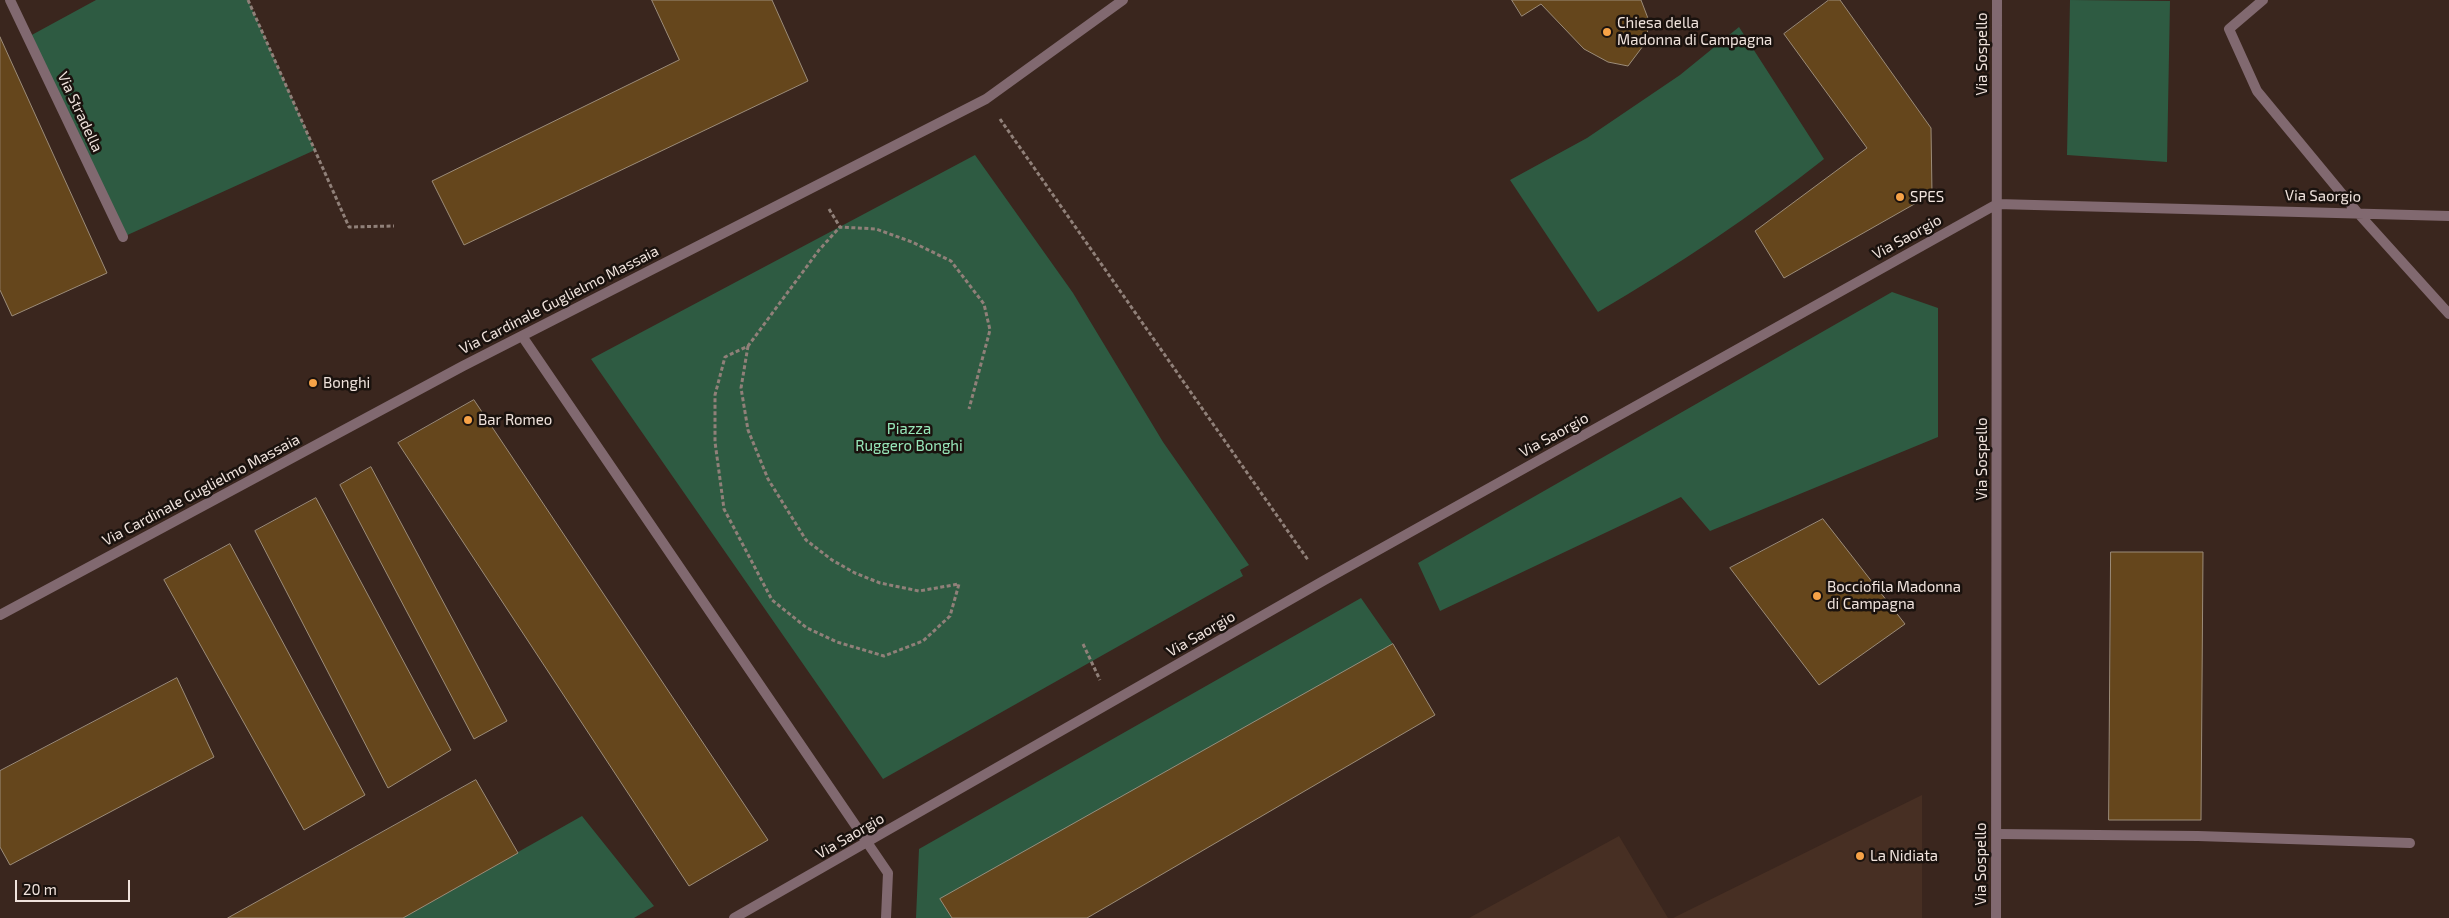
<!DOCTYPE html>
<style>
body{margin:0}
#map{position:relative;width:2449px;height:918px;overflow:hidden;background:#3a261e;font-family:"Exo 2",sans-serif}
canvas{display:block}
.scale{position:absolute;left:15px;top:880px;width:115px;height:22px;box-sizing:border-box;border:2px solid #f0e3dd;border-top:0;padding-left:6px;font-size:15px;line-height:18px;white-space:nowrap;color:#f0e3dd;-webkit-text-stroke:4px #1a120e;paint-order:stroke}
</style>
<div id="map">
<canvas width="2449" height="918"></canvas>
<div class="scale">20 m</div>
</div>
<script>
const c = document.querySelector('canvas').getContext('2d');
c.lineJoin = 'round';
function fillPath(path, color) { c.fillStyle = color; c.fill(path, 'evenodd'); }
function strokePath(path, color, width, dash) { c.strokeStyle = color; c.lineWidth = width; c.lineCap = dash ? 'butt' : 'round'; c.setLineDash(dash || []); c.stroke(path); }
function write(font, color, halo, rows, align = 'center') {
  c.font = font + ' "Exo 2",sans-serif'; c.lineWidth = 5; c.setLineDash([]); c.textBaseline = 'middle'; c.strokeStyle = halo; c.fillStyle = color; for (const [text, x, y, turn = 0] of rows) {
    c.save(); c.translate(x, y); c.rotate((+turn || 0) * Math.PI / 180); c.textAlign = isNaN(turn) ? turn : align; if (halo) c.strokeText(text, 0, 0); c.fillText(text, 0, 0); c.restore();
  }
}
fillPath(new Path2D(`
 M1922 795V918H1673Z
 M1619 836 1668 918H1469Z`), '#472f23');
fillPath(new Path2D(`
 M96 0H248L315 150 123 237 28 37Z
 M2070 0 2170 1 2167 162 2067 155Z
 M1739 27 1824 159C1752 216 1678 265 1598 312L1510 180 1587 138 1680 75Z
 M975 155 1073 293 1163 442 1249 565 1240 570 1243 576 883 779 591 359Z
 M1892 292 1938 308V437L1710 531 1681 497 1440 611 1418 563Z
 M1361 598 1393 644 952 918H916L919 849Z
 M582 816 654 906 634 918H401Z`), '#2e5b42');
const building = new Path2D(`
 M652 0H772L808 81 464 245 432 181 679 60Z
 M1512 0H1641L1649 21 1646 42 1628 66 1608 62 1584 49 1541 4 1522 16Z
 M1829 0H1840L1931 128 1932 194 1784 278 1755 231 1867 148 1784 34Z
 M0 37 107 273 12 316 0 290Z
 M474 400 768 840 689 886 398 443Z
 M371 467 507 721 474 739 340 485Z
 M316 498 451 750 388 788 255 531Z
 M1823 519 1905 624 1819 685 1730 568Z
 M230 544 365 795 304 830 164 580Z
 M2111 552H2203L2201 820H2109Z
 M1393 644 1435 715 1087 918H952L940 899Z
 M177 678 214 757 10 865 0 847V771Z
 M476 780 518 853 403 918H228Z`);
fillPath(building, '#65461c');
strokePath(building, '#9c8c79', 1);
strokePath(new Path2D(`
 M248 0 349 227 394 226
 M1000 119 1308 560
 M829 209 840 227
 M748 346 741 388 748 430 768 479 806 540 832 560 855 573 880 583 919 591 959 584 950 616 923 641 884 656 837 642 807 628 772 600 724 509 715 442V395L725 357 748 346 819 250 840 227 876 229 912 242 951 261 984 304 990 330 969 409
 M1083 644 1100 680`), '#908079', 3, [4, 2.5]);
strokePath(new Path2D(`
 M1997 834 2198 836 2410 843`), '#816970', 10);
strokePath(new Path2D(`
 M10 0 123 237
 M2263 0 2229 29 2257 91 2357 212 2449 314
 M522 336 888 873 886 918
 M0 615 463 366 986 99 1123 0
 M734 918 1323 581 1997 204 2449 216
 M1996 918 1997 0`), '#816970', 10);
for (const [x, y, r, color] of [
 [1607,32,5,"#f6a247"],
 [1900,197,5,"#f6a247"],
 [313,383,5,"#f6a247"],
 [468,420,5,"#f6a247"],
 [1817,596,5,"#f6a247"],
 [1860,856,5,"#f6a247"]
]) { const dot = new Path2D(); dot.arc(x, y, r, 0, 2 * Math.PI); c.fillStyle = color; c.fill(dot); strokePath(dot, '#1a120e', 2); }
write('15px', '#f0e3dd', '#1a120e', [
 ["Chiesa della",1617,23],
 ["Madonna di Campagna",1617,40],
 ["SPES",1910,197],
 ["Bonghi",323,383],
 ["Bar Romeo",478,420],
 ["Bocciofila Madonna",1827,587],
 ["di Campagna",1827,604],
 ["La Nidiata",1870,856]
], 'left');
write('15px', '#f0e3dd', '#1a120e', [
 ["Via Sospello",1982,54,-90],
 ["Via Stradella",80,112,65],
 ["Via Saorgio",2323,196,1],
 ["Via Saorgio",1907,237,-29],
 ["Via Cardinale Guglielmo Massaia",559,300,-27],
 ["Via Saorgio",1554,435,-29],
 ["Via Sospello",1982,459,-90],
 ["Via Cardinale Guglielmo Massaia",201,490,-28],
 ["Via Saorgio",1201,634,-30],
 ["Via Saorgio",850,836,-30],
 ["Via Sospello",1981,864,-90]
]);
write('15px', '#98e8ba', '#1a120e', [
 ["Piazza",909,429],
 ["Ruggero Bonghi",909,446]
]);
</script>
